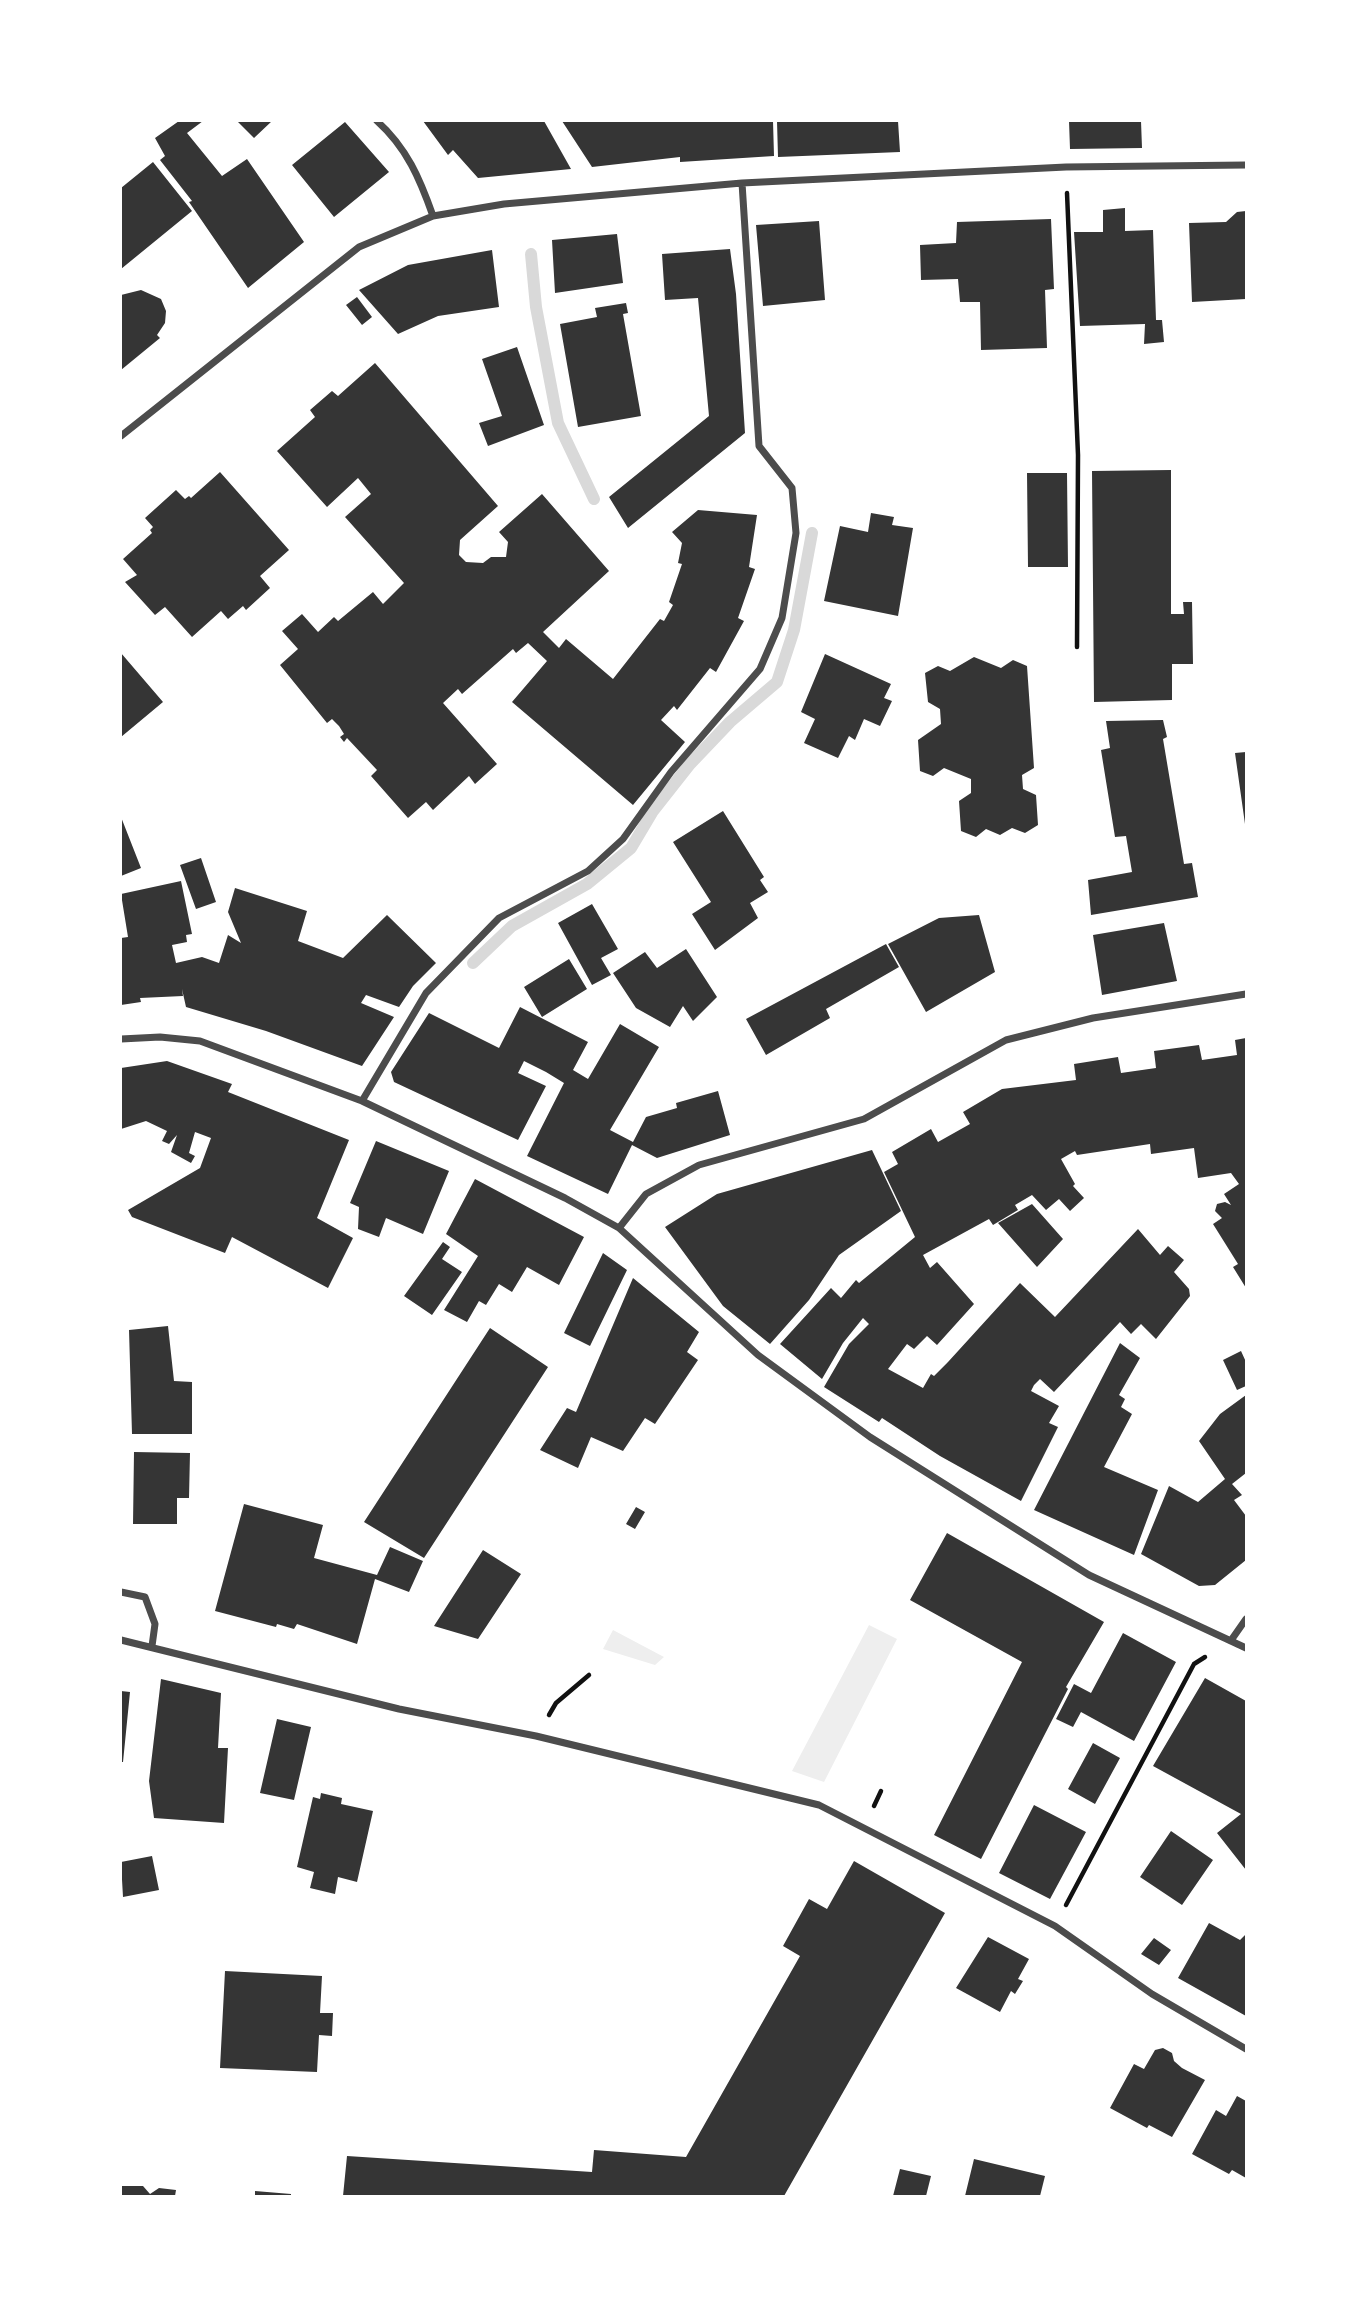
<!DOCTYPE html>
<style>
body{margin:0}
#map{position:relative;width:1367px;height:2317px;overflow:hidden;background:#fff;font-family:"Fira Sans",sans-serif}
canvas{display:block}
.frame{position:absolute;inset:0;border:122px solid #fff;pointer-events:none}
</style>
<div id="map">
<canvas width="1367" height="2317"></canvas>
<div class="frame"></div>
</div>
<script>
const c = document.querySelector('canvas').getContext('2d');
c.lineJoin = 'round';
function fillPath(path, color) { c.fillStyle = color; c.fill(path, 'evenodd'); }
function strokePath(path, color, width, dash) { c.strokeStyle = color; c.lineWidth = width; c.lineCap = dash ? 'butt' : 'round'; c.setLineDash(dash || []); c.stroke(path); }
fillPath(new Path2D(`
 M869 1625 897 1639 824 1782 792 1771Z
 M613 1630 664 1657 655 1665 603 1649Z`), '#eee');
strokePath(new Path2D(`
 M531 254 536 307 558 423 594 499
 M473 963 512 926 587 884 631 848 653 811 690 764 730 722 777 682 794 630 812 533`), '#d9d9d9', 12);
fillPath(new Path2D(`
 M179 121H203L187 133 222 176 247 159 304 242 248 288 189 202 192 201 160 160 165 156 155 138Z
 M237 121H272L254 138Z
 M423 121H544L571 169 478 178 453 150 448 155Z
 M562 121H773L774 156 680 162V157L592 167Z
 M777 121H898L900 152 778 157Z
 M1069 121H1141L1142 148 1070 149Z
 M345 122 389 172 334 217 292 165Z
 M153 162 192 211 121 269V188Z
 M1125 208V231L1153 230 1156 320H1162L1164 342 1144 344 1145 324 1080 326 1074 232H1103V210Z
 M1246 211V299L1192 302 1189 223 1226 222 1237 212Z
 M1051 219 1054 289 1045 290 1047 348 981 350 980 302H960L958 279 921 280 920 245 956 243 957 222Z
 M819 221 825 300 763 306 756 225Z
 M617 234 623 283 555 293 552 240Z
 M730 249 736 294 745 433 628 528 609 497 709 416 698 298 665 300 662 254Z
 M492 250 499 307 438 316 398 334 359 290 408 265Z
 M141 290 161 299 166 311 165 323 157 335 160 338 121 370V295Z
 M357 297 372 317 362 325 346 305Z
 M626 303 628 313 623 314 641 416 578 427 560 324 597 317 595 308Z
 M517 347 544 425 488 446 479 423 502 416 482 359Z
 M375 363 498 506 460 540 459 555 466 562 483 563 491 557H506L508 542 499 532 542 494 609 571 543 632 559 648 566 639 613 679 660 619 664 621 673 605 669 602 682 564 678 563 682 543 672 532 698 510 757 515 749 567 755 569 738 618 744 621 716 672 710 668 677 710 674 706 661 720 685 742 633 805 512 702 547 661 528 643 516 653 513 649 462 694 458 689 443 703 497 764 475 784 469 776 433 810 426 802 408 818 371 776 377 770 347 738 344 742 340 737 344 734 339 726 332 719 327 723 280 665 298 649 282 631 302 614 318 632 334 617 338 621 373 592 383 604 404 583 345 517 371 494 358 478 327 507 277 451 315 417 310 410 332 391 338 396Z
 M1171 470V614H1184L1183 602H1192L1193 664H1172V700L1094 702 1092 471Z
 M220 472 289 550 260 576 270 588 246 610 243 606 228 619 221 611 192 637 165 607 155 615 125 582 137 575 123 559 152 533 150 530 153 527 145 518 176 490 185 499 189 496 191 498Z
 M1027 473H1067L1068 567H1028Z
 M871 513 894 517 892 525 913 528 898 616 824 601 840 526 868 532Z
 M121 653 163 702 121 737Z
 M825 654 891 684 884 698 892 701 880 726 864 719 855 740 849 736 838 758 804 743 815 719 801 712Z
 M974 657 1001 668 1013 660 1027 666 1034 768 1022 775 1023 789 1036 795 1038 825 1025 833 1012 828 1000 835 986 829 976 837 961 831 959 801 971 793V779L944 768 933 776 920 771 918 740 941 724 940 709 928 702 925 673 938 666 950 671Z
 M1163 720 1167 737 1163 739 1184 864 1192 863 1198 897 1091 915 1088 880 1132 872 1126 836 1115 837 1101 750 1110 748 1106 721Z
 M1246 752V823L1245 824 1235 753Z
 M723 811 764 877 760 880 768 892 750 903 758 918 715 950 692 914 711 902 673 842Z
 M121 817 141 868 121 876Z
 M201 858 216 902 196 909 180 865Z
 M181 881 192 934 186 935 187 942 172 945 176 963 202 957 219 963 228 935 241 943 228 912 235 888 307 911 298 941 343 958 387 915 436 963 413 986 399 1007 366 995 361 1003 394 1017 362 1066 266 1031 186 1007 182 989 183 996 140 998 141 1002 121 1005V938L128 937 121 894Z
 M592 904 618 949 601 958 611 975 592 985 558 923Z
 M979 915 995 972 926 1012 888 944 939 918Z
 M1164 923 1177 981 1102 995 1093 935Z
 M886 944 899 967 826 1009 830 1018 766 1055 746 1019Z
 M686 949 717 997 693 1021 683 1006 670 1027 636 1008 613 973 645 952 657 968Z
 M569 959 587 989 542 1017 524 987Z
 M520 1007 588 1042 573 1070 588 1079 620 1024 659 1047 610 1130 633 1142 646 1117 677 1108 676 1103 718 1091 730 1135 657 1158 632 1145 608 1194 527 1156 564 1083 546 1072 524 1061 518 1073 546 1086 518 1140 394 1082 391 1072 429 1013 499 1048Z
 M1246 1038V1288L1233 1267 1238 1264 1213 1224 1222 1218 1215 1211 1217 1204 1225 1202 1231 1205 1224 1194 1239 1184 1231 1173 1198 1178 1194 1148 1151 1154 1150 1144 1077 1155 1075 1151 1061 1159 1075 1184 1073 1186 1084 1198 1070 1211 1059 1199 1046 1210 1032 1195 1015 1205 1018 1210 993 1225 989 1219 923 1255 930 1268 937 1262 974 1304 937 1345 927 1336 914 1349 907 1344 888 1369 923 1388 931 1374 934 1376 948 1362 1020 1283 1055 1317 1138 1229 1160 1255 1168 1246 1184 1260 1174 1272 1189 1289 1190 1296 1156 1339 1141 1324 1131 1334 1120 1322 1054 1392 1040 1379 1034 1385 1031 1391 1059 1406 1049 1423 1058 1427 1021 1501 940 1456 882 1418 879 1422 824 1387 849 1344 869 1324 863 1318 843 1343 822 1379 780 1344 831 1288 841 1298 856 1280 859 1283 915 1237 884 1172 898 1164 892 1152 931 1129 938 1142 970 1124 963 1112 1002 1089 1076 1080 1074 1064 1118 1057 1121 1073 1156 1068 1154 1051 1199 1045 1202 1060 1237 1055 1235 1040Z
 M167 1061 232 1084 228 1092 349 1140 317 1218 353 1238 328 1288 232 1237 225 1253 132 1217 128 1210 200 1168 211 1138 195 1132 189 1153 195 1156 191 1163 171 1152 177 1135 169 1144 162 1141 167 1131 146 1121 121 1129V1068Z
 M376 1141 449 1171 423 1234 386 1218 379 1237 358 1229 359 1207 350 1203Z
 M872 1150 901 1211 839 1255 809 1300 770 1344 723 1306 665 1227 717 1194Z
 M475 1179 584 1237 559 1285 527 1267 512 1292 499 1284 486 1305 479 1301 467 1322 444 1310 478 1256 446 1234Z
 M1032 1204 1063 1239 1037 1267 998 1223Z
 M443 1242 450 1247 442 1259 462 1272 432 1315 404 1296Z
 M603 1253 627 1270 590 1346 564 1333Z
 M633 1278 699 1332 687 1352 698 1360 655 1424 645 1418 623 1451 591 1437 578 1468 540 1450 567 1408 576 1412Z
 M168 1326 174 1381 192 1382V1434H132L129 1330Z
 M490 1328 548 1367 424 1558 364 1522Z
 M1120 1343 1140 1358 1119 1395 1125 1399 1121 1407 1132 1414 1104 1467 1158 1490 1134 1555 1034 1510Z
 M1241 1351 1246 1362V1386L1237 1390 1223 1360Z
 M1246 1395V1473L1232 1484 1242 1495 1234 1500 1246 1516V1560L1215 1585 1199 1586 1141 1554 1169 1486 1198 1502 1225 1479 1199 1441 1220 1414Z
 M134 1452 190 1453 189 1498H177V1524H133Z
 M244 1504 323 1525 314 1558 377 1575 390 1547 423 1561 409 1592 375 1579 357 1644 297 1624 294 1629 277 1624 276 1627 215 1611Z
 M636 1507 645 1512 635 1529 626 1524Z
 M947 1533 1104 1622 1066 1687 1068 1689 981 1859 934 1835 1022 1662 910 1600Z
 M483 1550 521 1574 478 1639 434 1626Z
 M1123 1633 1176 1662 1134 1741 1081 1712 1073 1727 1056 1719 1074 1684 1091 1693Z
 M1205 1678 1246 1701V1870L1217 1833 1241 1814 1153 1766Z
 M161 1679 221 1693 218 1748H228L224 1823 154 1818 149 1781Z
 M121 1691 130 1692 123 1762H121Z
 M277 1719 311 1727 294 1800 260 1793Z
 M1093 1743 1120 1758 1095 1804 1068 1789Z
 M321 1793 342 1798 341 1804 373 1811 357 1882 338 1877 335 1894 310 1888 314 1872 297 1867 313 1797 320 1799Z
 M1034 1805 1086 1832 1050 1899 999 1873Z
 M1171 1831 1213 1860 1182 1905 1140 1877Z
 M152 1856 159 1890 123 1897 121 1862Z
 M854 1861 945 1913 784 2196H343L347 2156 592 2172 594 2150 686 2157 800 1956 783 1946 809 1899 827 1909Z
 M1209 1923 1240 1940 1246 1934V2016L1178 1978Z
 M988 1937 1029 1959 1018 1979 1023 1981 1015 1994 1011 1991 1000 2012 956 1988Z
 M1154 1938 1171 1950 1159 1965 1141 1954Z
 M225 1971 322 1976 320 2013H333L332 2036 319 2035 317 2072 220 2068Z
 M1163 2048 1172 2053 1174 2061 1182 2068 1205 2080 1172 2137 1149 2125 1147 2128 1110 2108 1134 2064 1144 2069 1155 2050Z
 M1237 2096 1246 2101V2178L1232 2170 1229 2174 1192 2154 1216 2110 1226 2116Z
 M974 2159 1045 2176 1040 2196H965Z
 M900 2169 931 2176 926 2196H893Z
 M122 2186H143L150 2194 159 2188 176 2190 175 2196H122Z
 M255 2191 291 2194V2196H255Z`), '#353535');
strokePath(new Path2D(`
 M1067 193 1078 455 1077 647
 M549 1715 556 1703 589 1675
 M874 1806 881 1791
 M1066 1905 1194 1664 1205 1657`), '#111', 4.5);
strokePath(new Path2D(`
 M377 121C407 148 420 179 433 216
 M121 436 359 247 433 216 504 204 742 183 1066 167 1246 165
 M121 1039 160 1037 200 1041 362 1101 565 1198 619 1228 758 1355 870 1437 1089 1575 1246 1648
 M362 1101 426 993 499 918 588 871 623 839 671 772 760 669 782 618 796 533 792 488 759 446 742 183
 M619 1228 646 1194 699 1165 864 1119 1006 1040 1093 1018 1246 994
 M121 1592 145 1597 155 1624 152 1646
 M1232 1639 1246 1619
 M121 1640 399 1709 536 1736 819 1805 1055 1926 1152 1994 1246 2049`), '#4c4c4c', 7);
</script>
